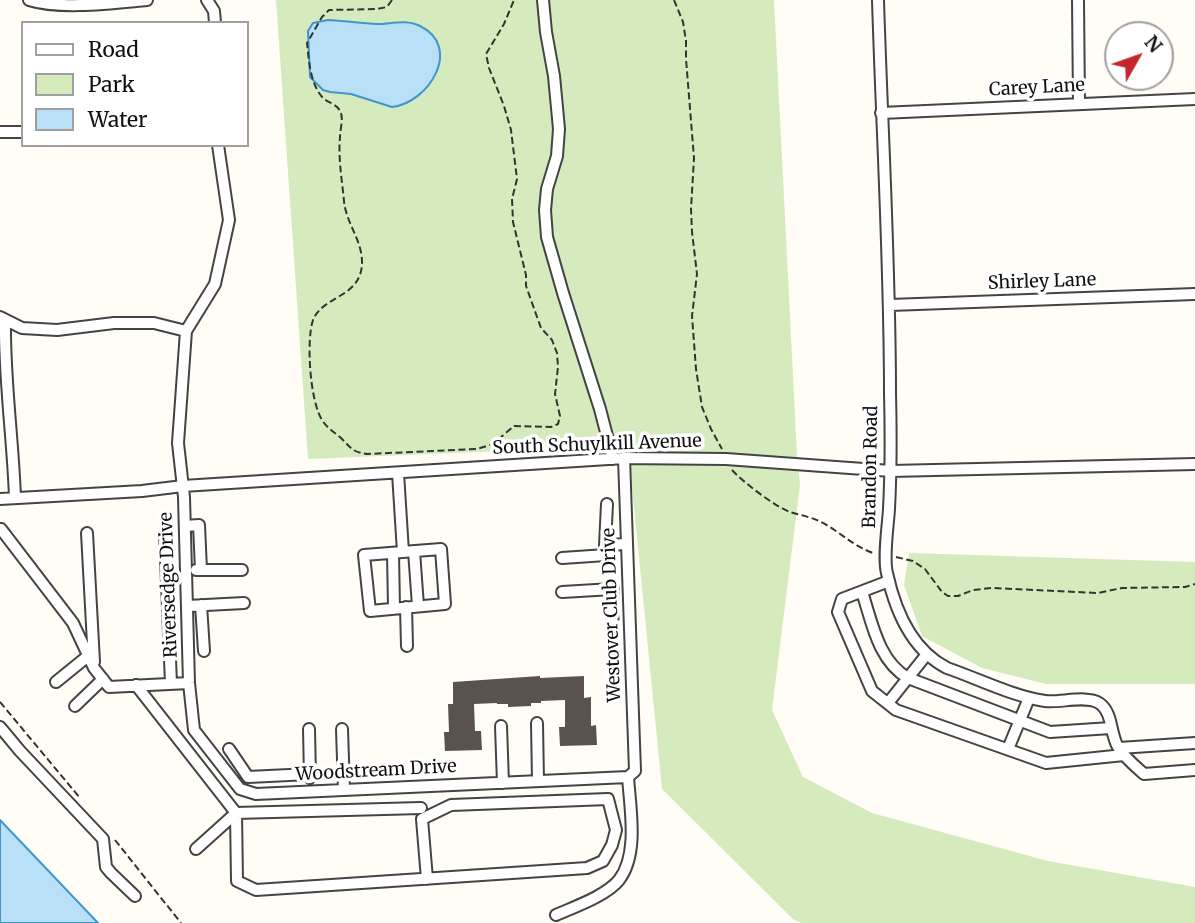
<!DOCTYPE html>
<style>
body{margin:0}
#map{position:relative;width:1195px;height:923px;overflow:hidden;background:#fffdf5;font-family:Merriweather,serif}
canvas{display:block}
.legend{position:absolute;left:21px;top:21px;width:228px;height:126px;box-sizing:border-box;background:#fff;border:2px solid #a0a0a0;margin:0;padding:9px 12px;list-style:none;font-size:21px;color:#111}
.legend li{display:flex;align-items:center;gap:14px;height:35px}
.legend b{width:35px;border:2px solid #a0a0a0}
.north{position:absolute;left:1104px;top:21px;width:70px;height:70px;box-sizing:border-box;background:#fff;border:2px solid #a0a0a0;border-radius:50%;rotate:50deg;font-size:19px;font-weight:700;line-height:28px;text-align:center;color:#111}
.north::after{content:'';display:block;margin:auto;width:24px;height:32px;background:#c4262e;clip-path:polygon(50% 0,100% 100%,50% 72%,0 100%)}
</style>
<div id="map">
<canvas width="1195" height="923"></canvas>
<ul class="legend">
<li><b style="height:9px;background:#fff"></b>Road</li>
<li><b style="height:19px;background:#d5ebbd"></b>Park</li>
<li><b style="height:19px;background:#b9e0f7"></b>Water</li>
</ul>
<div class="north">N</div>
</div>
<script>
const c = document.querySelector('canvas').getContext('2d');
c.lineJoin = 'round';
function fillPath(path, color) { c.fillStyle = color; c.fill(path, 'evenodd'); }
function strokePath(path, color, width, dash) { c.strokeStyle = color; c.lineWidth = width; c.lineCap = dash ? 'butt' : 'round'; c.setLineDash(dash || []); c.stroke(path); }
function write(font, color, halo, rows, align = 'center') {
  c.font = font + ' Merriweather,serif'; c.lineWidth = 7; c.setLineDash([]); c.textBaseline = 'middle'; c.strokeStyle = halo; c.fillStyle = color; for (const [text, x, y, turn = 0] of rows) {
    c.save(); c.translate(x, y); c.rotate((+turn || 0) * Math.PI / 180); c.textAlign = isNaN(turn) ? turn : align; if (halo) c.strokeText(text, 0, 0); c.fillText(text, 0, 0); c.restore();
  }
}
fillPath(new Path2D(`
 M276 0H774L797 455 800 485 772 710 803 777 872 813 1048 861 1195 887V923H802L794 920 662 789 628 446 308 459Z
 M909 553 1195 562V684H1046L982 668 922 636 904 585Z`), '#d5ebbd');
const water = new Path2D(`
 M328 20C344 21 361 23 377 24 391 24 406 19 420 26 463 47 429 103 392 107L351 94 330 92 323 90 310 77 308 31 313 23Z
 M0 820 98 923H0Z`);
fillPath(water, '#b9e0f7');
strokePath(water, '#3f96cf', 2);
fillPath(new Path2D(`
 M540 676V678L584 676V698L591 697V726L596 725 597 745 560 746 559 727H565V700L541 701V703H531V706L508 707V704H497V703L474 704 475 731H481L482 750 445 751 444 732H449L448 704H453V682Z`), '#5a524d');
const minor = new Path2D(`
 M29 0C61 10 114 3 147 0
 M207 0 214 11 215 23
 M543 0 546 32 554 76 559 129 557 156 547 189 545 210 547 237 563 293 600 409 613 459
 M878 0C882 131 890 262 890 393 891 432 891 470 889 509 888 526 883 558 887 573 895 610 912 650 947 668 979 679 1012 696 1045 701 1059 703 1087 695 1099 703 1113 712 1110 734 1118 747 1124 757 1135 766 1144 774L1195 770
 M1078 0 1079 103
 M881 113 1195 99
 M0 132H23
 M218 145 229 220 215 284 186 331 178 443 184 497 189 683 194 730 240 789 256 794 628 777 635 771 624 458
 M890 305 1195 294
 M0 317 22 328 57 330 114 323H154L186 331
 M5 320C4 379 13 439 15 498
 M398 473 403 552
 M0 499 142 491 183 486 624 458 726 459 891 471 1195 464
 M607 504 605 545 627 544
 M185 526 199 525 201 570
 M1 529 73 623 94 668 109 687 189 683
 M165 532 171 684
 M87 533 94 662
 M441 549 445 604 370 611 364 555Z
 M414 551 418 606
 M393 553 394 608
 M562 558 606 555 605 545
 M196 570H242
 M889 581 842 599 838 612 872 691 896 710 1046 763 1124 755
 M562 592 613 589 612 640
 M862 592C872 622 878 661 908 678L1050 732 1111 728
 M201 605 204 651
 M187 606 244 603
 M406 607 407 646
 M56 682 88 656
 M136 685 236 813 196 849
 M888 703 927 654
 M75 706 103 679
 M537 723 538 781
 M501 726 503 783
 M0 727 20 751 103 839 106 867 111 873 135 896
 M309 729 310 778
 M342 729 344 790
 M1119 748 1195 743
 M229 749 248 777 310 774
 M1008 749 1029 698
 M421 808 236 813 237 881 256 890 587 868 603 861 612 845 616 830 608 799 451 805 422 819 427 879
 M556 915C574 907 606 896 619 880 639 854 630 808 628 777`);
strokePath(minor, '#444', 14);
strokePath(new Path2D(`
 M392 0 387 7 377 9 329 10 322 17 307 43C309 61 310 84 323 98 328 103 337 104 340 111 344 118 340 129 340 137 338 158 342 180 344 201 346 223 362 240 362 262 362 298 323 295 313 320 306 341 310 401 322 420 327 428 334 432 341 438 351 448 352 452 367 454L477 449 493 444 514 426 551 427 558 424 560 416 555 394 558 367 557 353 552 340 541 328 526 286V275L513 222 512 199 517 179 511 130 504 106 489 68 486 54 504 24 514 0
 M674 0 683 22 686 41V59L694 158 691 209 692 232 697 274 692 316 696 369 702 407 711 429 722 449
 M732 470C743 482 774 506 790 512 800 515 811 517 821 522 839 531 853 546 873 553
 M896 557 913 561 925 569 942 592 948 596H958L973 590 992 588 1098 593 1122 588 1185 587 1195 584
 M0 702 80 798
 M115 840 181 923`), '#333', 2, [7, 3.5]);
strokePath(minor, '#fff', 10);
write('18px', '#111', '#fff', [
 ["Carey Lane",1037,88,-3],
 ["Shirley Lane",1042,282,-2],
 ["South Schuylkill Avenue",597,445,-2],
 ["Brandon Road",871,467,-89],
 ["Riversedge Drive",169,585,-92],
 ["Westover Club Drive",612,615,-92],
 ["Woodstream Drive",376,771,-3]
]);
</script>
